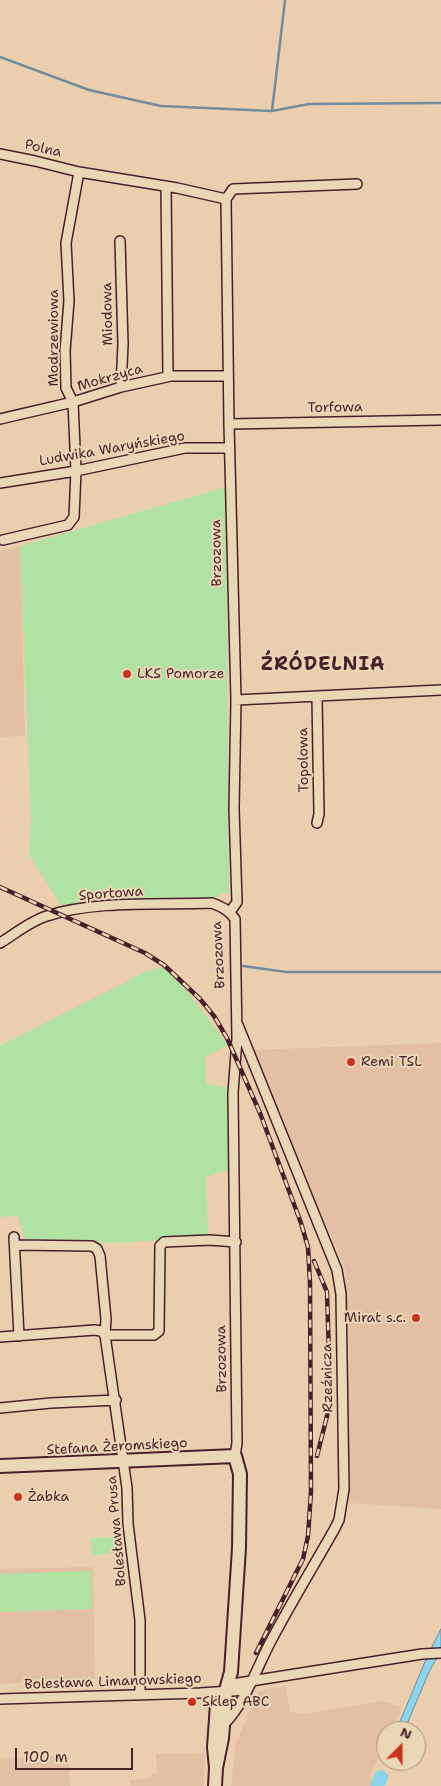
<!DOCTYPE html>
<meta charset="utf-8">
<style>
body{margin:0}
#map{position:relative;width:441px;height:1786px;overflow:hidden;background:#eaceae;font-family:"Shantell Sans",sans-serif}
canvas{display:block}
.north{position:absolute;left:376px;top:1721px;width:50px;height:50px;box-sizing:border-box;background:#e9d7b5;border:1px solid #a98d7e;border-radius:50%;rotate:22deg;font-size:14px;font-weight:700;line-height:20px;text-align:center;color:#4a1f2b}
.north::after{content:'';display:block;margin:auto;width:18px;height:22px;background:#c8321e;clip-path:polygon(50% 0,100% 100%,50% 72%,0 100%)}
.scale{position:absolute;left:15px;top:1748px;width:118px;height:22px;box-sizing:border-box;border:2px solid #4a1f2b;border-top:0;padding-left:6px;font-size:15px;line-height:18px;white-space:nowrap;color:#4a1f2b;-webkit-text-stroke:4px #e9d7b5;paint-order:stroke}
</style>
<div id="map">
<canvas width="441" height="1786"></canvas>
<div class="north">N</div>
<div class="scale">100 m</div>
</div>
<script>
const c = document.querySelector('canvas').getContext('2d');
c.lineJoin = 'round';
function fillPath(path, color) { c.fillStyle = color; c.fill(path, 'evenodd'); }
function strokePath(path, color, width, dash) { c.strokeStyle = color; c.lineWidth = width; c.lineCap = dash ? 'butt' : 'round'; c.setLineDash(dash || []); c.stroke(path); }
function write(font, color, halo, rows, align = 'center') {
  c.font = font + ' "Shantell Sans",sans-serif'; c.lineWidth = 4; c.setLineDash([]); c.textBaseline = 'middle'; c.strokeStyle = halo; c.fillStyle = color; for (const [text, x, y, turn = 0] of rows) {
    c.save(); c.translate(x, y); c.rotate((+turn || 0) * Math.PI / 180); c.textAlign = isNaN(turn) ? turn : align; if (halo) c.strokeText(text, 0, 0); c.fillText(text, 0, 0); c.restore();
  }
}
fillPath(new Path2D(`
 M20 546 25 736 0 737V551Z
 M441 1043V1509L348 1503 346 1372 349 1356 345 1268 251 1050Z
 M93 1567 95 1679 0 1684V1569Z
 M286 1686 290 1712 303 1714 383 1701 402 1707 391 1731H386V1742L369 1778 384 1786H231L236 1743 258 1691Z
 M205 1753 203 1786H131L130 1780 148 1779 152 1774 157 1773 156 1754Z
 M69 1756 70 1786H0V1758Z`), '#e3c0a4');
fillPath(new Path2D(`
 M226 487 229 893H221L216 897 116 899 110 891 103 889 85 902 61 905 29 855 31 821 20 546Z
 M168 966 228 1045 205 1057 206 1084 228 1087 233 1167 206 1177 208 1237 114 1243 25 1239 18 1216 0 1217V1046L147 971Z
 M116 1537 117 1553 92 1555 91 1538Z
 M91 1571 92 1609 0 1612V1574Z`), '#afe2a3');
const water = new Path2D(`
 M441 1629V1650L429 1672 404 1731H396L427 1657Z`);
fillPath(water, '#8ad5eb');
strokePath(water, '#708c9e', 1);
strokePath(new Path2D(`
 M0 57 89 90 161 106 272 111 285 0
 M272 111 309 104 441 103
 M243 966 286 972H441`), '#708c9e', 2.5);
strokePath(new Path2D(`
 M378 1785 381 1777`), '#8ad5eb', 14);
const street = new Path2D(`
 M0 154 35 161 79 172 177 188 226 199
 M166 186 168 376
 M120 241 123 344 121 387
 M0 419 73 402 121 387 171 376H228
 M229 424 441 420
 M0 483 76 471 185 448H229
 M3 540 68 525 74 517 76 471 73 402 66 388 65 351 69 301 66 243 79 172
 M317 697 319 814 317 823
 M236 700 441 690
 M230 912 237 902 234 808 236 700 229 424 226 199 233 189 357 184
 M0 943C15 934 30 921 47 916 94 900 161 905 212 903 222 907 229 910 235 919L237 1039 233 1093 237 1443 235 1456
 M14 1237 19 1336
 M15 1245 92 1246 97 1249 100 1256 106 1319 105 1335 127 1488 128 1524 140 1620V1695
 M0 1337 95 1330 101 1331 105 1335H154L159 1331 160 1246 164 1242 210 1240 236 1242
 M0 1408 51 1403 116 1400
 M226 1690 232 1684 422 1654 441 1653
 M0 1699 200 1693 247 1690
 M224 1724C245 1704 257 1667 271 1641 291 1603 313 1567 334 1530L339 1520 344 1489 341 1294 337 1270 238 1025`);
const secondary = new Path2D(`
 M0 1466 235 1456 240 1474 239 1548 231 1672 226 1690 222 1738 216 1768
 M215 1786 216 1768 214 1747 217 1704`);
strokePath(street, '#4a1f2b', 12);
strokePath(secondary, '#4a1f2b', 16);
strokePath(street, '#e9d7b5', 9);
strokePath(secondary, '#e9d7b5', 12);
const rail = new Path2D(`
 M0 887 145 953 164 965 200 999 214 1016 227 1038 260 1113 301 1223 308 1247 310 1283 311 1492 308 1536 303 1559 256 1653
 M314 1261 327 1292 330 1387 329 1408 317 1456`);
strokePath(rail, '#4a1f2b', 4.5);
strokePath(rail, '#e9d7b5', 2.5, [8]);
for (const [x, y, r, color] of [
 [127,674,5,"#c8321e"],
 [351,1062,5,"#c8321e"],
 [416,1318,5,"#c8321e"],
 [18,1497,5,"#c8321e"],
 [192,1702,5,"#c8321e"]
]) { const dot = new Path2D(); dot.arc(x, y, r, 0, 2 * Math.PI); c.fillStyle = color; c.fill(dot); strokePath(dot, '#e9d7b5', 2); }
write('14px', '#4a1f2b', '#e9d7b5', [
 ["Polna",43,149,13],
 ["Miodowa",108,314,-91],
 ["Modrzewiowa",54,338,-90],
 ["Mokrzyca",110,378,-16],
 ["Torfowa",335,408,-1],
 ["Ludwika Waryńskiego",112,449,-10],
 ["Brzozowa",217,553,-91],
 ["Topolowa",304,760,-91],
 ["Sportowa",111,894,-4],
 ["Brzozowa",219,955,-93],
 ["Brzozowa",222,1359,-91],
 ["Rzeźnicza",328,1378,-91],
 ["Stefana Żeromskiego",117,1447,-3],
 ["Bolesława Prusa",117,1531,-95],
 ["Bolesława Limanowskiego",113,1682,-2]
]);
write('14px', '#4a1f2b', '#e9d7b5', [
 ["LKS Pomorze",137,674],
 ["Remi TSL",361,1062],
 ["Mirat s.c.",406,1318,"right"],
 ["Żabka",28,1497],
 ["Sklep ABC",202,1702]
], 'left');
c.letterSpacing = '1px';
write('bold 19px', '#4a1f2b', '#e9d7b5', [
 ["ŹRÓDELNIA",323,665]
]);
c.letterSpacing = '0px';
</script>
